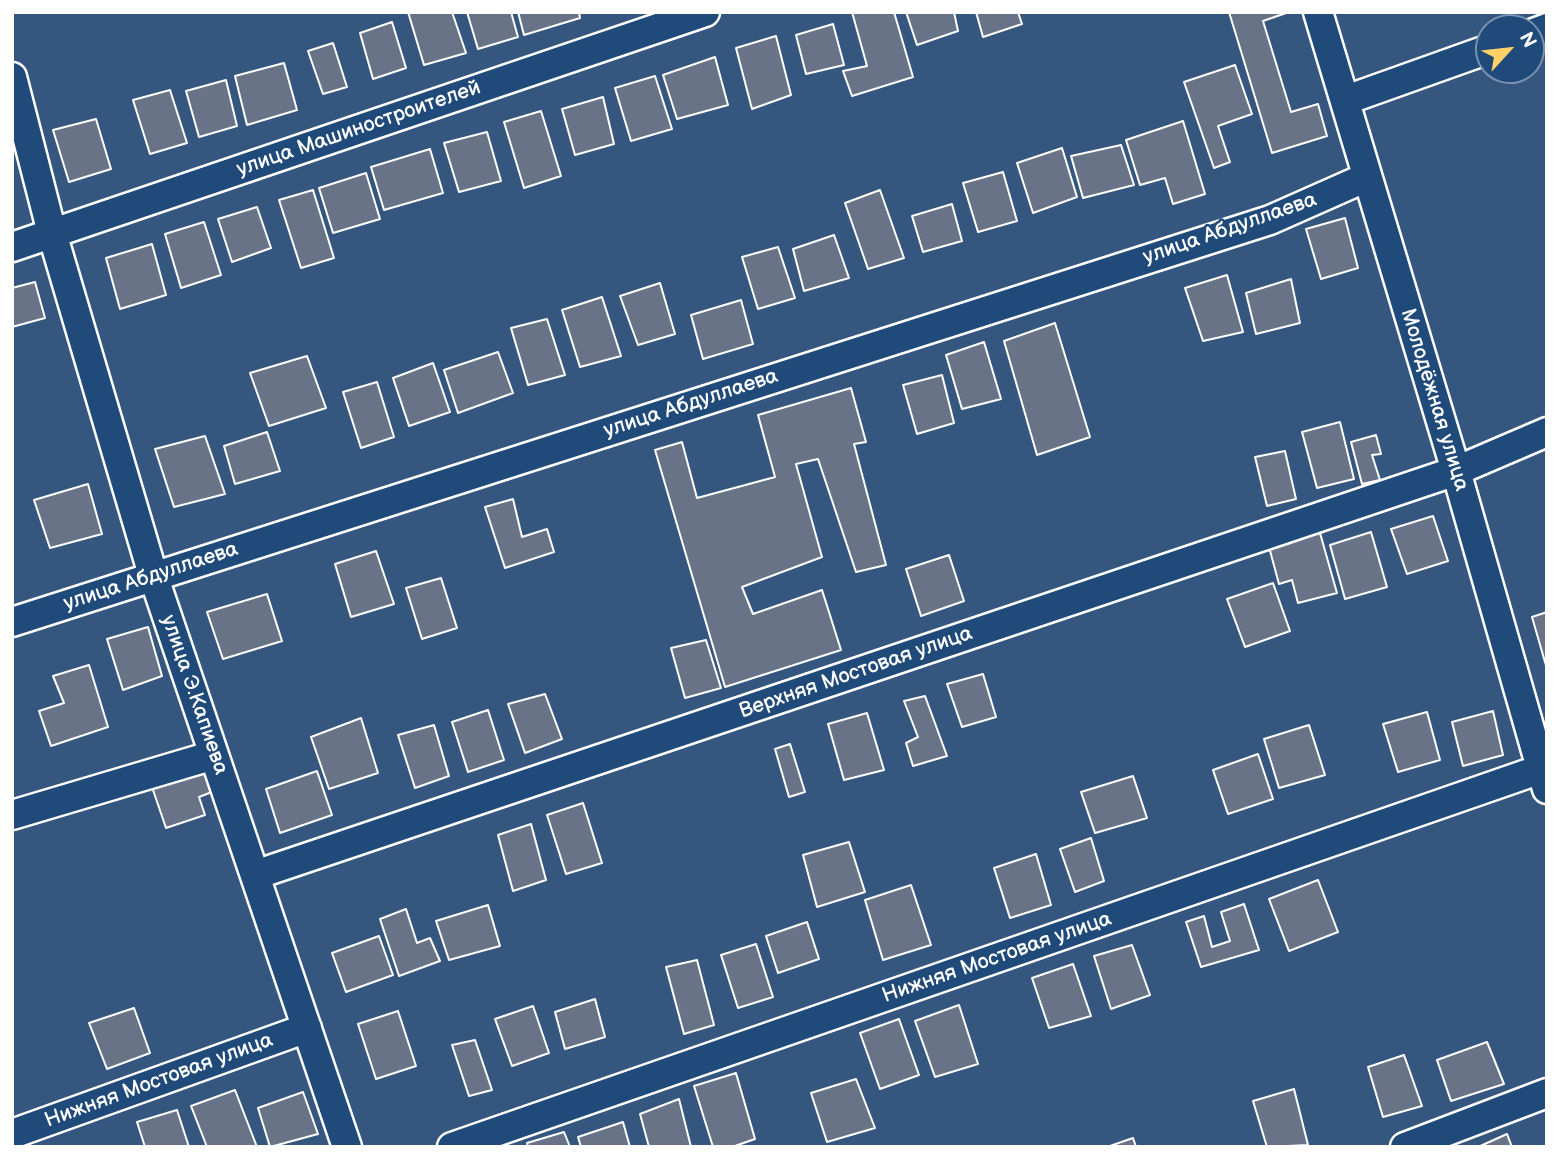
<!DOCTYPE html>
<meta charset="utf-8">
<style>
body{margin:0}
#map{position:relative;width:1559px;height:1159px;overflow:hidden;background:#35567e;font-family:"Balsamiq Sans",sans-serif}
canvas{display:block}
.frame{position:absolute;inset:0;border:14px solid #fff;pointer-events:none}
.north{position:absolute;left:1475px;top:14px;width:70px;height:70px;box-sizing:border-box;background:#1f4a7a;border:2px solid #7992af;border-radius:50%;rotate:63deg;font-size:19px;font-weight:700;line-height:28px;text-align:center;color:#fff}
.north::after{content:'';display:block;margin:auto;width:24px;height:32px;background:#ffd166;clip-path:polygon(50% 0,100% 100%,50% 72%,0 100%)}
</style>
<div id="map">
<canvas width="1559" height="1159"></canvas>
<div class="frame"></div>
<div class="north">N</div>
</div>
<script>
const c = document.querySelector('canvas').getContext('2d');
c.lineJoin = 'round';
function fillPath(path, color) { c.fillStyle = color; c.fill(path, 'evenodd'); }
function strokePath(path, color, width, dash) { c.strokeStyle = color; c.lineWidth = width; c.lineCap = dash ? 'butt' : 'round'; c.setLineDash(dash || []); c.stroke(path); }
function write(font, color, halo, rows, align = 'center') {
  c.font = font + ' "Balsamiq Sans",sans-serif'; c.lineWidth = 5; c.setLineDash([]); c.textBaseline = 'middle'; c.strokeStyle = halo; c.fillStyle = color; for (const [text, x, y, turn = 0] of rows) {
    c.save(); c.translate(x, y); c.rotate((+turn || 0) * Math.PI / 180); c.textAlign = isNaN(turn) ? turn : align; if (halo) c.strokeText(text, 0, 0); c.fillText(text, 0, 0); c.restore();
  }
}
const building = new Path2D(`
 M408 12H452L466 53 424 65Z
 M467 12H511L518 37 478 49Z
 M518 12H579L580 18 524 35Z
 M852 12H894L913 77 852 96 843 71 867 66Z
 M906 12H954L958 31 917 45Z
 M976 12H1018L1022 24 983 37Z
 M1229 12H1289L1263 21 1291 112 1318 104 1327 136 1272 153Z
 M392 22 406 68 373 79 360 33Z
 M833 24 844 65 806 74 796 35Z
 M776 36 791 95 752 109 736 48Z
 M333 43 347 87 323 94 308 51Z
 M715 57 728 105 677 119 663 75Z
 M284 63 297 110 247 125 235 76Z
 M1235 65 1252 114 1218 126 1230 162 1214 168 1184 82Z
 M655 76 672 129 631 141 615 88Z
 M226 80 237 126 199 137 186 91Z
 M170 90 187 143 150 154 133 100Z
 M603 97 614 144 575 155 562 109Z
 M541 111 561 176 524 188 504 122Z
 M96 119 111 169 69 182 53 130Z
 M1183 121 1205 194 1173 204 1165 178 1140 185 1126 140Z
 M487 132 501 181 459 192 444 143Z
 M1121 145 1134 185 1083 198 1071 156Z
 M1062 148 1077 197 1033 213 1017 163Z
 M430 149 443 193 384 210 371 167Z
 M1003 172 1017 221 978 232 963 183Z
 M366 173 380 219 333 233 319 188Z
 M313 190 334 258 301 268 279 200Z
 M880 190 904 258 868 269 845 203Z
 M952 204 962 241 923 252 912 216Z
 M257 207 271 248 232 262 218 219Z
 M1345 218 1358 268 1321 279 1306 229Z
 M204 222 221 275 181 288 165 234Z
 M834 235 849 278 804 291 793 249Z
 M152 244 166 295 120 309 106 258Z
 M778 247 795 298 758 309 742 257Z
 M1227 275 1243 332 1203 341 1185 288Z
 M1291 279 1300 323 1256 334 1246 293Z
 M35 282 45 318 12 327V288Z
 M660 283 675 334 638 345 620 296Z
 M602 297 621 356 580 367 562 310Z
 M741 300 753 344 703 359 691 315Z
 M547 319 565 375 528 385 511 328Z
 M1055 323 1090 437 1037 455 1004 341Z
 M984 342 1001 399 962 409 946 355Z
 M498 352 513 393 458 413 444 370Z
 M307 356 326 408 269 426 250 373Z
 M433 363 450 412 409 426 393 378Z
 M942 375 954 423 917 434 903 385Z
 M377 382 394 437 361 448 343 392Z
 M851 388 866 442 854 444 886 565 856 572 818 459 796 464 822 557 742 587 753 614 822 590 841 650 725 687 655 450 682 442 697 498 775 477 758 415Z
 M1340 422 1354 479 1317 488 1302 432Z
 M267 432 280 471 235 484 224 446Z
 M1376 435 1381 454 1372 455 1380 480 1362 484 1351 442Z
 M205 436 225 494 174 507 155 449Z
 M1285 451 1296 499 1267 506 1255 457Z
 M88 484 102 534 50 548 34 500Z
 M513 499 522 537 547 529 554 552 505 568 485 507Z
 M1433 516 1448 561 1407 574 1391 529Z
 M1371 532 1387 587 1345 599 1330 545Z
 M1320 533 1337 593 1298 603 1292 580 1279 584 1269 547Z
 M376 551 394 604 351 617 335 564Z
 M949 555 964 601 921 616 906 569Z
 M441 578 457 628 422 639 406 588Z
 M1273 583 1290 631 1245 647 1227 599Z
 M267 594 282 641 223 659 207 612Z
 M1547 612V669L1532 617Z
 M148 627 162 676 123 690 107 639Z
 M706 640 721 688 685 698 671 648Z
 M89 665 108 727 51 746 39 711 64 703 53 676Z
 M983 674 996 717 962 727 947 684Z
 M545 694 562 739 525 753 508 704Z
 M925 696 947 756 913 766 906 743 918 737 904 701Z
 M488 710 504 760 468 772 452 722Z
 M1493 711 1503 755 1463 766 1452 722Z
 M1427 712 1440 760 1398 772 1383 724Z
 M867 713 884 770 844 780 828 724Z
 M361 718 378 773 329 789 311 737Z
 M434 725 449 776 415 788 398 735Z
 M1309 725 1325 775 1279 788 1264 739Z
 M790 744 805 792 789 797 775 749Z
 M1258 754 1273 799 1228 814 1213 770Z
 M209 767 217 790 199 797 205 815 166 828 152 787Z
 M317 771 332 815 280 833 266 789Z
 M1133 776 1147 818 1095 833 1081 792Z
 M583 803 602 863 566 874 547 815Z
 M531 824 546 880 513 891 498 835Z
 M1091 838 1104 881 1075 892 1060 849Z
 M849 842 865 892 817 907 803 855Z
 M1036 854 1051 905 1010 918 994 868Z
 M1318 880 1338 932 1289 951 1269 899Z
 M911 885 931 945 883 960 865 900Z
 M1244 904 1259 950 1201 967 1186 922 1204 916 1212 947 1230 941 1221 912Z
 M488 905 500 946 449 960 436 921Z
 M406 909 417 943 430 938 440 961 399 976 380 919Z
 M807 922 819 959 778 973 766 936Z
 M379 936 393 975 346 992 332 953Z
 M756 944 773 997 738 1008 721 955Z
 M1132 945 1150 995 1111 1009 1094 956Z
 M697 960 714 1025 684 1034 666 967Z
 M1073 964 1091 1016 1049 1028 1032 978Z
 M595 999 605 1037 565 1049 555 1012Z
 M959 1005 978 1064 935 1077 915 1021Z
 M533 1006 549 1053 512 1066 495 1019Z
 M134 1008 150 1053 107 1069 89 1023Z
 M398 1011 416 1066 376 1079 358 1024Z
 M899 1019 919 1075 880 1089 860 1033Z
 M475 1040 492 1090 469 1096 452 1045Z
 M1487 1042 1504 1084 1451 1101 1437 1060Z
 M1404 1055 1422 1106 1383 1117 1368 1067Z
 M736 1073 755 1139 732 1147H713L694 1086Z
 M856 1079 875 1128 827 1142 811 1093Z
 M1294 1089 1308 1145 1267 1147 1253 1101Z
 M235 1090 257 1147H207L191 1106Z
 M303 1092 318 1134 270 1147 258 1108Z
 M679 1099 691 1147H649L640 1114Z
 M177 1110 189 1147H145L137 1122Z
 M623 1122 630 1147H581L578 1137Z
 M564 1132 570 1147H528L527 1143Z
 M1507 1134 1512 1147H1478Z
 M1133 1138 1136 1147H1107Z`);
fillPath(building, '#687387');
strokePath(building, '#fff', 2);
const minor = new Path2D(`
 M1318 12 1456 471 1547 789
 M1531 34 1547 28
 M12 77 52 233 153 575 347 1147
 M1346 100 1489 49
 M12 247 705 12
 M12 622 1270 220 1367 177
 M12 815 214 755
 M255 875 1456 471 1547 432
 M12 1134 307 1028
 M452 1147 1541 769
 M1405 1147 1547 1093`);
strokePath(minor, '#fff', 33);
strokePath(minor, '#1f4a7a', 28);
write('21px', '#fff', '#1f4a7a', [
 ["улица Машиностроителей",359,129,-19],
 ["улица Абдуллаева",1230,229,-19],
 ["Молодёжная улица",1434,400,73],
 ["улица Абдуллаева",691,404,-18],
 ["улица Абдуллаева",151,577,-18],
 ["Верхняя Мостовая улица",856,673,-19],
 ["улица Э.Капиева",194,695,71],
 ["Нижняя Мостовая улица",997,958,-19],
 ["Нижняя Мостовая улица",159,1081,-20]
]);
</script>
